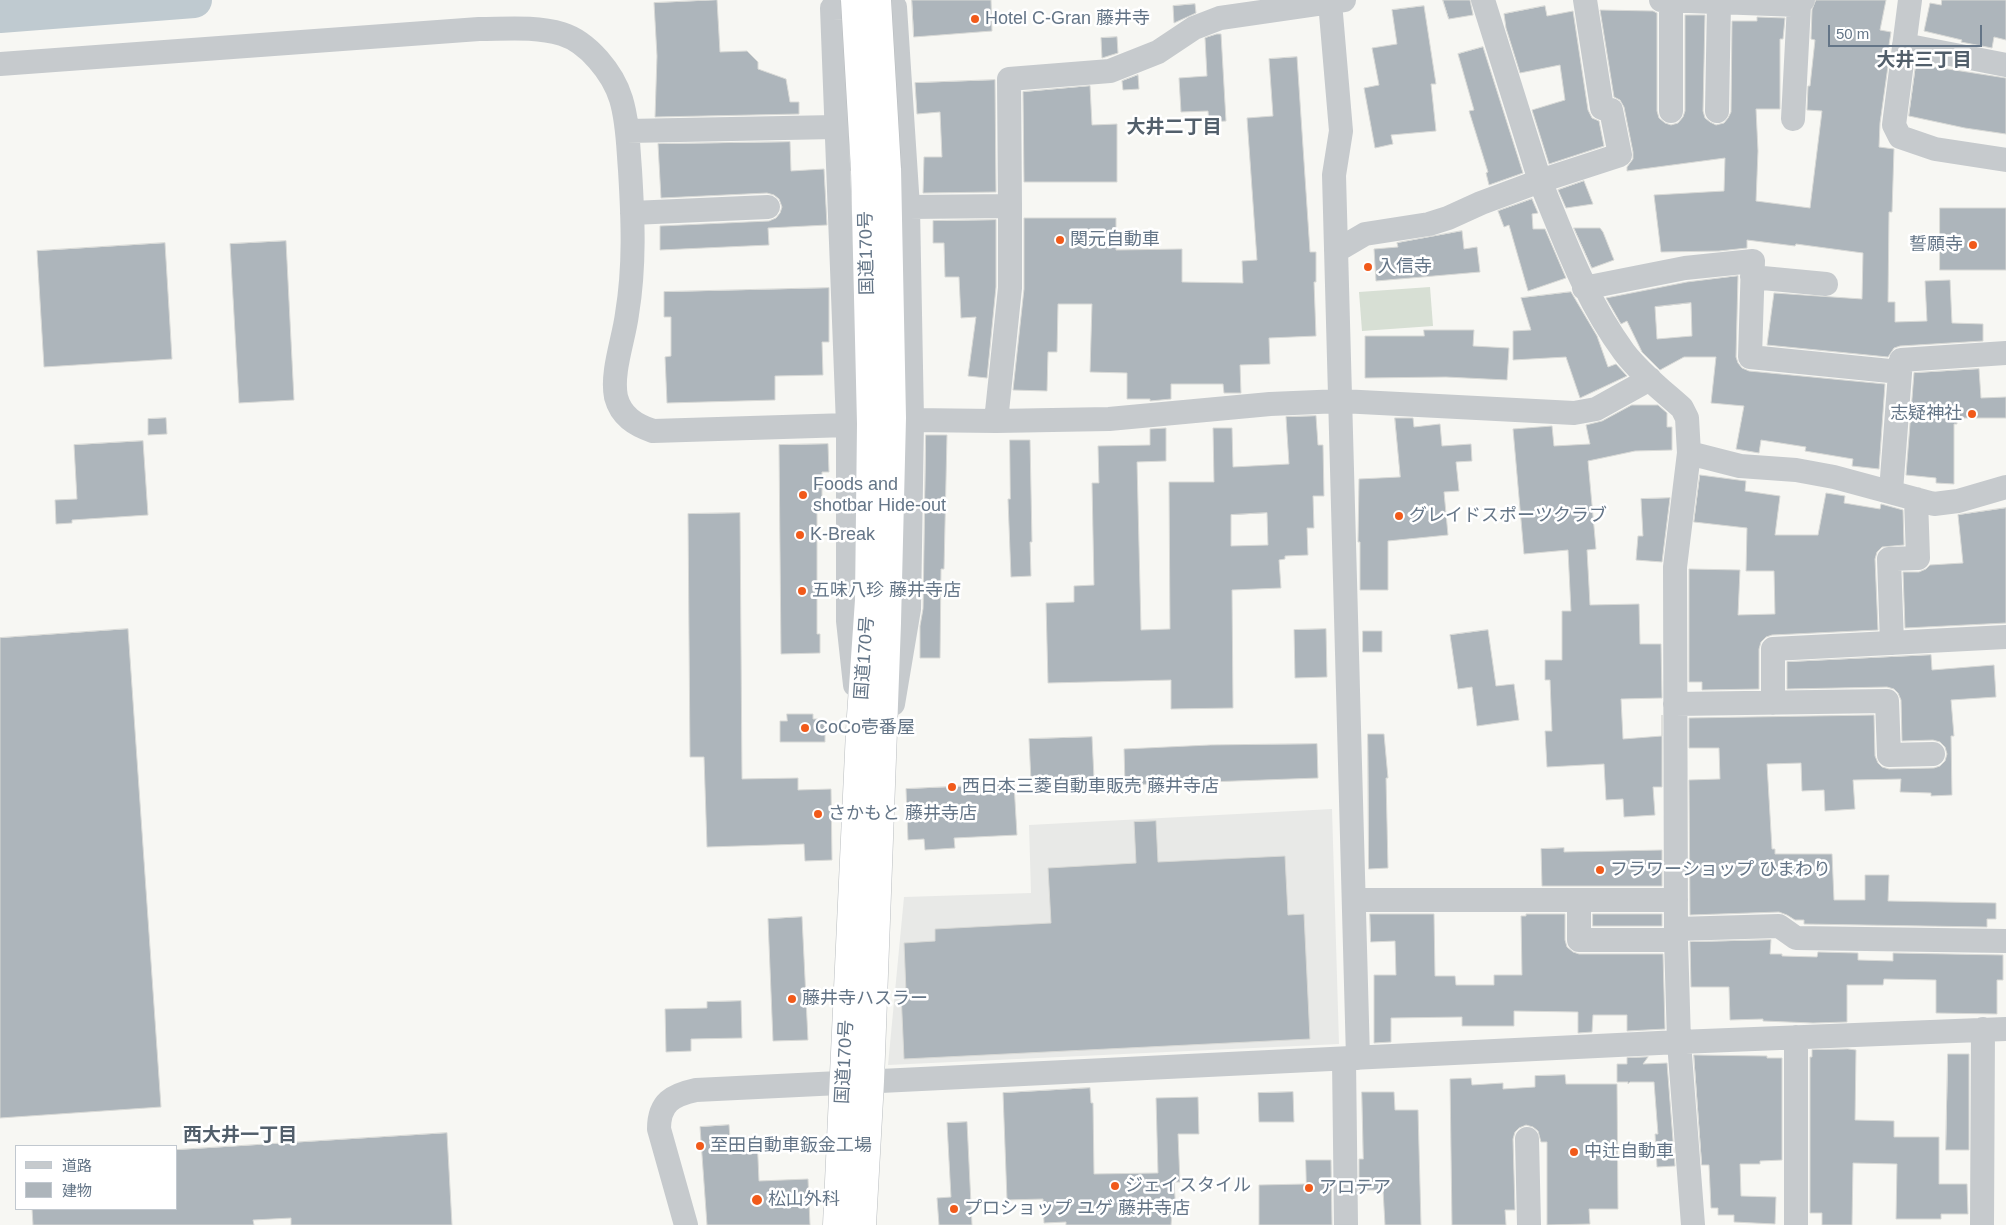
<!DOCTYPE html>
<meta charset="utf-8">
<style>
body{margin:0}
#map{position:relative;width:2006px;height:1225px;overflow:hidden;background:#f7f7f3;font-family:Arial,"Noto Sans JP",sans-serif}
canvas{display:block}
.legend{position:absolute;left:15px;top:1145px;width:162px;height:65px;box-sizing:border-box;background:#fff;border:1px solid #c1c8cf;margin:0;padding:6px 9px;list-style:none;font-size:15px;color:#647587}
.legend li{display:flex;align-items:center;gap:10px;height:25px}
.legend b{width:25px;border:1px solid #c1c8cf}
.scale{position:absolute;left:1828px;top:25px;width:154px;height:22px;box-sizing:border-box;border:2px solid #647587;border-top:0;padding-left:6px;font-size:15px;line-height:18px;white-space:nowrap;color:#647587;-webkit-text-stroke:4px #fff;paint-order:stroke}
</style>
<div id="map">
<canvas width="2006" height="1225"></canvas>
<ul class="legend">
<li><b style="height:6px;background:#c6cacd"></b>道路</li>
<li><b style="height:14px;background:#adb5bb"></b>建物</li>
</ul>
<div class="scale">50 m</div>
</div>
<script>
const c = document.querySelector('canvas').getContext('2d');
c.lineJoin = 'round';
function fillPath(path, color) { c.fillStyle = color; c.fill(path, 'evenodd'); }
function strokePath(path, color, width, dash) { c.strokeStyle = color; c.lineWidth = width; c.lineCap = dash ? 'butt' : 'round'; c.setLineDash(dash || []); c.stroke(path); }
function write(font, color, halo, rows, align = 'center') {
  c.font = font + ' Arial,"Noto Sans JP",sans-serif'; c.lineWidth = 5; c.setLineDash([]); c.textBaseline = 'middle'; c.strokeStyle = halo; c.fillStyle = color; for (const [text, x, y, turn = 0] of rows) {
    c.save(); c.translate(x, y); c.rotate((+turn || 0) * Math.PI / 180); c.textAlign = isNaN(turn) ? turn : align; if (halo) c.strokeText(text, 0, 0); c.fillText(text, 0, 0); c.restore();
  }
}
fillPath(new Path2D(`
 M1332 809 1339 1044 888 1065 904 897 1031 893 1029 825Z`), '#e8e9e7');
fillPath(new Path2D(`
 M1430 287 1433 326 1362 331 1359 292Z`), '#d7dfd4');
strokePath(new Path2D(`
 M0 15 194 0`), '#bfcad0', 36);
const building = new Path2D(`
 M717 0 720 52 747 51 758 62V69L786 79 790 102H799V114L655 117 657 56 654 3Z
 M912 0H991L992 31 914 37Z
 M1443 0H1470L1473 15 1449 19Z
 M1816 0H1886L1880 30 1891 32 1887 58 1889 59 1880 123 1879 147 1894 149 1892 212H1889L1888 302H1895V322L1927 321 1925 281 1950 280 1952 323 1983 324V341L1900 346 1894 348 1888 357 1767 345 1774 293 1862 299 1863 253 1796 244 1795 246 1747 240V248L1719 251 1661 252 1654 195 1724 191 1725 158 1627 171V167L1633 159V152L1624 107 1620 100 1614 97 1600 10 1653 11 1657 13V111L1659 118 1665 123 1671 125 1678 123 1683 117 1685 111V15H1705L1703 111 1705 118 1710 122 1716 125 1724 123 1728 118 1731 112 1732 21H1757V17L1785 18 1783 39H1780V109H1756L1758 151 1756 201 1810 208 1822 111 1807 110 1808 86H1810L1815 40 1811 39 1812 10Z
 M1942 0H2006V40L1994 37 1992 48 1961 42 1962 40 1924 31 1930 3 1941 5Z
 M1195 4 1196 13 1174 23 1173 6Z
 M1424 6 1436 84H1431L1436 131 1391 135 1393 144 1375 148 1364 88 1379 85 1372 48 1397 44 1392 10Z
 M1545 6 1547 16 1573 11 1588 110 1592 118 1599 121 1604 146 1549 164 1532 110 1565 100 1560 65 1520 73 1506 28 1504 14Z
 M1217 34H1221L1226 121 1209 122 1208 111 1181 112 1179 78 1207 76 1205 38Z
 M1117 37 1118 53 1102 58 1101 38Z
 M1483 47 1523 173 1489 185 1486 173 1488 172 1469 111 1474 110 1458 54Z
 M1297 57 1310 252H1316V282H1314L1316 336 1269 338 1270 364 1240 365 1241 393H1224L1223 384H1171V399L1150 401V399H1127V373L1090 372 1092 304H1058L1057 352H1048L1047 391 1013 390 1024 289V218H1116V250L1182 249V282L1243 283 1242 261 1257 260 1247 118 1273 116 1269 59Z
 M1916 64 2006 78V134L1965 128 1909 116Z
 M1138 75 1139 89 1123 90 1122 81Z
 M995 80 996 192 923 193 924 157H942L940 112 917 114 915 83Z
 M1090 86 1092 125 1117 124V182H1024L1023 92Z
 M790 142 791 171 824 169 827 225 768 228 769 245 660 250V226L769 221 776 218 780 213 782 207 779 199 774 195 767 193 661 198 658 144Z
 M1584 181 1593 204 1566 208 1558 190Z
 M1532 199 1538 213 1532 214 1533 229H1545L1566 278 1528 291 1509 225 1504 227 1498 211Z
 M1940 208H2006V270H1940Z
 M996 220V287L987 378 968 376 976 317 961 318 959 277H945L944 243H933V221Z
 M1574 228H1600L1603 232 1614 260 1592 268Z
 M1462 231 1464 249 1477 247 1480 272 1376 281 1374 249 1398 247 1397 243Z
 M286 241 294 400 239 403 230 244Z
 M165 243 172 359 44 367 37 251Z
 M1738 276 1736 357 1738 363 1742 368 1749 371 1885 384 1879 469 1852 466 1853 459 1805 451 1806 447 1761 440 1759 453 1736 449 1744 406 1711 403 1716 357H1684L1660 370 1642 352 1627 321 1621 324 1606 298 1687 282ZM1691 303 1692 336 1657 339 1655 307Z
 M829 288V342H822L823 375 775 376V400L667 403 665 357 671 356V317H664V292Z
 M1571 292 1597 336 1608 367 1616 364 1627 376 1580 398 1566 357 1513 360V331L1531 330 1521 298Z
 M1424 330H1474L1473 346 1509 348 1507 380 1446 377 1365 378V336H1424Z
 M1979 369 1981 398 2006 397V418H1957V424H1954V484L1936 483V478L1906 475 1914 373Z
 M1632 405H1658L1667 413V427H1672V450L1635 451 1588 461 1596 549 1587 550 1590 605 1639 604 1640 644H1661L1662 698 1621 699 1623 739 1662 736V715V787H1653L1655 815 1624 817 1623 799 1606 800 1604 764 1547 767 1545 731H1552L1550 680H1545V660H1562V611H1571L1568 550 1524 554 1513 429 1552 426 1554 446 1590 444 1586 425 1602 421Z
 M1316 416 1318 445H1323L1324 496H1313L1314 528H1307L1308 555 1285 556V559L1279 560 1281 588 1232 590 1233 708 1171 709V680L1048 683 1046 603 1074 602V586L1094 585 1092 483H1099L1098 446 1150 445V429L1166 428V461L1137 462 1141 630 1170 629 1169 482H1214L1213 428H1232L1233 467 1289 464 1286 417ZM1267 513 1268 545 1231 546V515Z
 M166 418 167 434 148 435V419Z
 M1395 418H1413L1414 427 1440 424 1442 446 1471 444 1472 461 1456 462 1459 491 1444 492 1448 535 1388 541V590H1360V542H1358L1359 479 1400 477Z
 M926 435H947L944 569H941L940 658H920V626L923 609Z
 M1010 440H1030L1032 542H1030L1031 576 1011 577 1008 499H1010Z
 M143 441 148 515 72 520V523L56 524 55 500 77 499 74 445Z
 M828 444 829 472H822V509H817V634H820V653L781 654 779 445Z
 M1700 475 1746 481 1745 491 1780 496 1775 535H1818L1826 493 1845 496 1844 503 1880 509 1881 504 1903 510 1904 545 1882 547 1877 552 1875 559 1878 630 1772 635 1766 637 1761 642 1759 649V689L1702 690V682H1689V569L1740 570 1738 615 1775 614 1774 571H1746L1747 528 1694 522Z
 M1670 498 1662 562 1636 560 1638 536H1643L1641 499Z
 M2006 508V623L1905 628 1903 572H1919L1926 569 1930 565 1963 563 1958 515Z
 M740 513 742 779 798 778V790L831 789 832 860 805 861 804 844 707 847 704 757H690L688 514Z
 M128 629 161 1107 0 1118V638Z
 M1326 629 1327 677 1295 678 1294 630Z
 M1488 630 1496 686 1514 684 1519 720 1477 726 1472 687 1458 689 1450 635Z
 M1363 631H1382V652H1363Z
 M1931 655 1932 670 1994 665 1996 697 1951 700 1954 736H1951L1952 795 1931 796V793L1900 792 1901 779 1853 780 1855 809 1825 811 1824 790 1802 791 1801 763 1767 764 1772 849H1775V854H1832L1834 900H1865V875H1889L1888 901 1996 903V919H1987V927L1804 924V920H1795L1787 915 1779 912 1690 915 1689 780 1720 779 1719 748H1689V718L1874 715 1875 756 1878 763 1882 767 1889 769 1934 768 1940 766 1945 761 1947 754 1945 747 1940 742 1933 740 1902 741 1901 700 1898 693 1894 689 1887 687 1787 689V662Z
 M787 714H813V719H825V742H780V721H787Z
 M1368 734H1384L1388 778H1386L1388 868 1369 869Z
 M1092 737 1094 778 1031 781 1029 739Z
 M1317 744 1318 778 1125 785 1124 749 1210 745Z
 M1014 784 1017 835 954 838 955 848 925 850 924 839 908 840 906 789Z
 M1156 821 1158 862 1285 856 1288 915 1304 914 1310 1039 904 1059 901 992H906L904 943 935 941V929L1051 923 1048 868 1136 863 1134 822Z
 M1564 848V852L1662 850V886H1542L1541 849Z
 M1370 914H1434L1435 976H1455L1456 985H1494V975H1522L1521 916H1526V914H1565V940L1567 947 1573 952 1579 954H1663L1665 1029 1627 1031V1015H1593L1592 1032 1578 1033V1012L1514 1011V1026H1462V1017L1391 1018V1042L1374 1043V975H1396L1395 941 1371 942Z
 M1593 914H1662V926H1593Z
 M802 917 808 1040 773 1041 768 919Z
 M1771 940 1770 954H1782V956L1817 957 1818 952 1858 953V960L1893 961V953L2003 955V980H1997V1014L1936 1013V980L1884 979 1883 985H1847V1022L1813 1023 1763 1021V1019L1730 1020 1729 987H1691L1690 942Z
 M741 1001 742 1038 691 1039V1051L666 1052 665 1009 707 1008V1002Z
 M1848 1049 1856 1050 1855 1120 1894 1121V1137H1939V1184H1967L1968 1214H1941V1219H1896L1897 1164 1853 1163 1852 1225H1822V1213H1810V1057H1812V1050Z
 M1948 1054H1969V1150H1946Z
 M1694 1055 1767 1056V1058H1782V1160L1760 1161V1164H1740L1741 1196 1776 1197 1775 1224 1734 1222V1215H1718V1208H1711L1709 1165H1702Z
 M1648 1057 1643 1064 1667 1063 1675 1166 1657 1167 1655 1134H1658L1654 1082H1630L1628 1084V1082H1617V1064H1627V1058Z
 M1565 1075 1566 1084H1617L1618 1209H1589L1590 1224 1547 1225V1142H1541L1538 1131 1533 1127 1526 1125 1519 1128 1515 1132 1513 1139 1515 1210H1505L1506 1225H1452L1450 1079 1471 1078 1472 1085 1503 1083V1089L1535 1087V1076Z
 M1090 1088 1091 1103H1093L1094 1174 1158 1173 1156 1098 1198 1097 1199 1134H1178L1180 1182H1174L1176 1213H1172L1171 1225H1066V1222L1044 1223 1043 1199 1007 1200 1003 1093Z
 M1293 1092 1294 1122H1259L1258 1093Z
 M1362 1092H1394L1395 1110H1418L1421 1225H1385L1383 1190H1359V1159H1363Z
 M967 1122 972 1225H939L937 1198 951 1197 947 1123Z
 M729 1125 730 1138 757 1136 759 1181 808 1179 810 1225H707L700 1127Z
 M447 1133 452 1225H291V1218L253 1220 254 1225H33L32 1209H176V1150Z
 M1306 1160H1331L1332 1225H1259V1185L1306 1184Z`);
fillPath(building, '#adb5bb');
strokePath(building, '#d8d9d6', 1);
const highway = new Path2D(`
 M837 1225 860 731 869 600 871 424 865 170
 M862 1225 870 1081 887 623 892 418 887 169`);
strokePath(highway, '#b8bcbf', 29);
strokePath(new Path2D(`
 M1585 0 1602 108 1611 110 1620 155 1540 181C1565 241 1585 299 1624 352 1640 373 1663 391 1682 408L1687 418 1689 453 1675 567 1676 940 1679 1042 1693 1225
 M1661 0 1799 5 1803 0
 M1671 0V111
 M1910 0 1894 125 1900 137 1935 149 2006 160
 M1330 2 1341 131 1334 175 1358 1058
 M1904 45 2006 65
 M0 64 479 29C506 29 535 26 562 34 588 42 613 73 621 99 628 122 628 146 630 170 633 219 635 266 627 314 624 339 611 372 616 397 621 416 635 425 653 431L848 425
 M1717 111 1719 2
 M1793 119 1799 5
 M627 131 836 127
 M908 207 1010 206 1009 79 1110 71 1158 52 1194 28 1220 18 1344 0
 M632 213 768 207
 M1336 251 1365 234 1429 224 1448 218 1481 203 1540 181 1483 0
 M1752 277 1826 284
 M1584 288 1685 268 1753 261 1750 357 1900 372
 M912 420 996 421 1109 419 1270 404 1341 401 1574 413 1596 409 1650 379
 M996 421 1010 288V206
 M1689 453 1740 466 1796 470 1834 477 1934 504 1958 501 2006 487
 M1891 491 1901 360 2006 353
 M1892 643 1889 559 1918 558 1916 499
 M855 685 848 621V425L832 8 895 7 908 207 912 420 909 609 893 704
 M1773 703V649L2006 637
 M1675 704 1887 701 1889 755 1933 754
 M1354 900H1676
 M1579 910V940H1676
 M1676 929 1779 926 1796 938 2006 941
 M1796 1037V1225
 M1344 1059 1346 1225
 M1527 1139 1529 1225
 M686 1225 659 1129C659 1102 673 1095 696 1090L1679 1042 2006 1029
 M1982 1225 1983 1029`), '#c6cacd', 24);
strokePath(highway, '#fff', 28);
const highwayBridge = new Path2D(`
 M855 0 865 170
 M877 0 887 169`);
strokePath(highwayBridge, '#b8bcbf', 29, []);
strokePath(highwayBridge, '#fff', 28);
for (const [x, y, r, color] of [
 [975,19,5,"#f15a1a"],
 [1060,240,5,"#f15a1a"],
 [1973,245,5,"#f15a1a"],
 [1368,267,5,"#f15a1a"],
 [1972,414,5,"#f15a1a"],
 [803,495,5,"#f15a1a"],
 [1399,516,5,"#f15a1a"],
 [800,535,5,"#f15a1a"],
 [802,591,5,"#f15a1a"],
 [805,728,5,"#f15a1a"],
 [952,787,5,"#f15a1a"],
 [818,814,5,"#f15a1a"],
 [1600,870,5,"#f15a1a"],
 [792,999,5,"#f15a1a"],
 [700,1146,5,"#f15a1a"],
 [1574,1152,5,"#f15a1a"],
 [1115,1186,5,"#f15a1a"],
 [1309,1188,5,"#f15a1a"],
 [757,1200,6,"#f15a1a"],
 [954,1209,5,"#f15a1a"]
]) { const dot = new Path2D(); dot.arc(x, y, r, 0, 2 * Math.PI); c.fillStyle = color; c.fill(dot); strokePath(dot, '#fff', 2); }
write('18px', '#647587', '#fff', [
 ["Hotel C-Gran 藤井寺",985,19],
 ["関元自動車",1070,240],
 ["誓願寺",1963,245,"right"],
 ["入信寺",1378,267],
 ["志疑神社",1962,414,"right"],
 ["Foods and",813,485],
 ["shotbar Hide-out",813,506],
 ["グレイドスポーツクラブ",1409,516],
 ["K-Break",810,535],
 ["五味八珍 藤井寺店",812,591],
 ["CoCo壱番屋",815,728],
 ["西日本三菱自動車販売 藤井寺店",962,787],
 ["さかもと 藤井寺店",828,814],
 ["フラワーショップ ひまわり",1610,870],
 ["藤井寺ハスラー",802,999],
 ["至田自動車鈑金工場",710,1146],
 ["中辻自動車",1584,1152],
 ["ジェイスタイル",1125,1186],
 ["アロテア",1319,1188],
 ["松山外科",768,1200],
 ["プロショップ ユゲ 藤井寺店",964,1209]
], 'left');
write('18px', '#647587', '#fff', [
 ["国道170号",867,253,-91],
 ["国道170号",865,658,-86],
 ["国道170号",845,1062,-87]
]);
write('bold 19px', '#525f6b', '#fff', [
 ["大井三丁目",1924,61],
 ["大井二丁目",1174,128],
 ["西大井一丁目",240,1136]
]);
</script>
